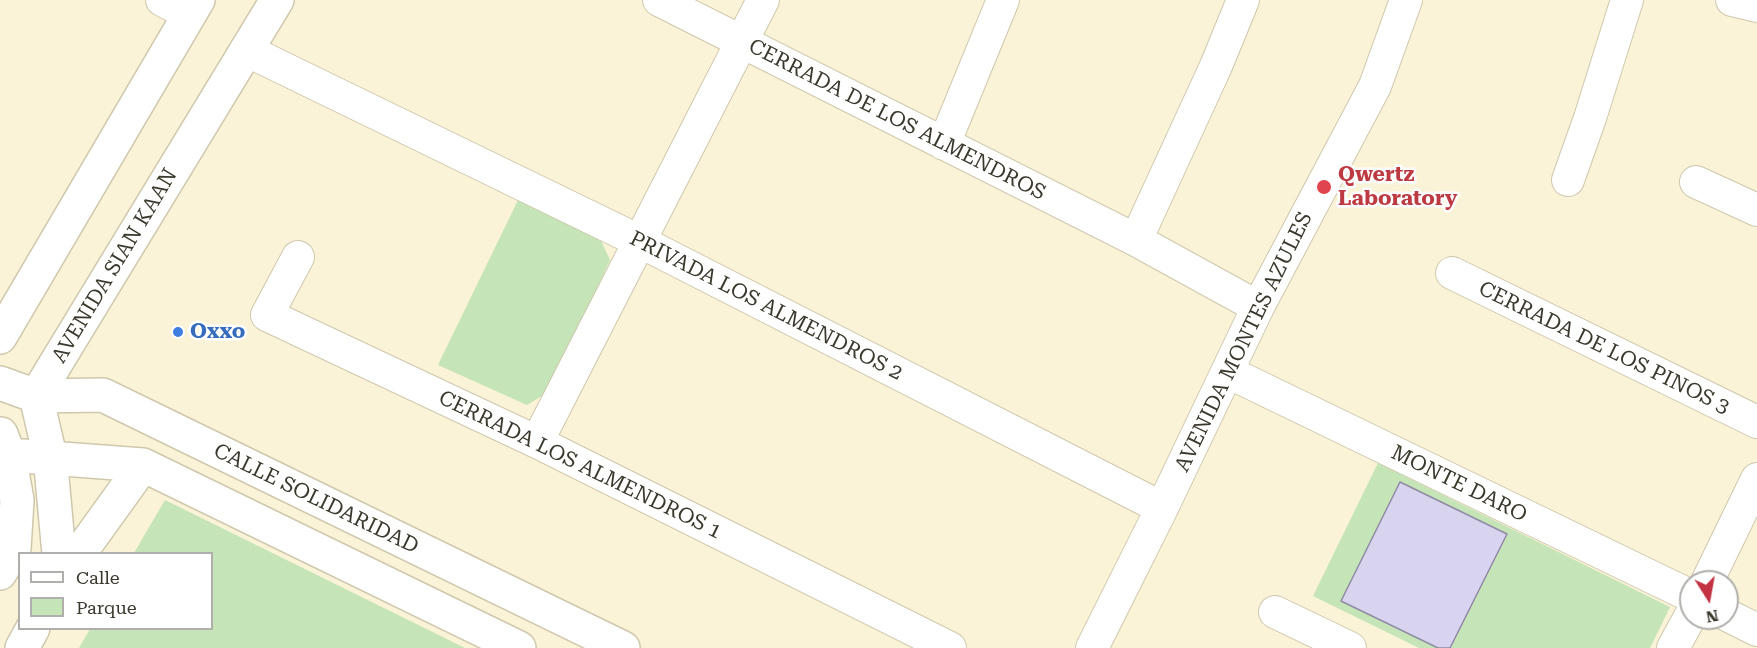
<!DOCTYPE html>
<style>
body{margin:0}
#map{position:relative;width:1757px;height:648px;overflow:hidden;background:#faf3d7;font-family:"Roboto Serif",serif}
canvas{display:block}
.legend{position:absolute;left:18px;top:552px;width:195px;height:78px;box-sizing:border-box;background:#fff;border:2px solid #b1afab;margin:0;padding:8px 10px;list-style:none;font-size:18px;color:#3b382d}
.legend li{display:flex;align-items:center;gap:12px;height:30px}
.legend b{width:30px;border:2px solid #b1afab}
.north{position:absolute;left:1679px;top:570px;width:60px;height:60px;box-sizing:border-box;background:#fff;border:2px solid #b1afab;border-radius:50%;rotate:169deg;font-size:16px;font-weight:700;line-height:24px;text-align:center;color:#3b382d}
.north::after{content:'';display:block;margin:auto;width:21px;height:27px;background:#c33242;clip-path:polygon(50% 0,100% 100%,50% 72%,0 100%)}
</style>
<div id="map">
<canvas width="1757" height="648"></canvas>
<ul class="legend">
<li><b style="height:8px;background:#fff"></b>Calle</li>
<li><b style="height:16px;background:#c5e4b7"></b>Parque</li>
</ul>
<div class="north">N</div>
</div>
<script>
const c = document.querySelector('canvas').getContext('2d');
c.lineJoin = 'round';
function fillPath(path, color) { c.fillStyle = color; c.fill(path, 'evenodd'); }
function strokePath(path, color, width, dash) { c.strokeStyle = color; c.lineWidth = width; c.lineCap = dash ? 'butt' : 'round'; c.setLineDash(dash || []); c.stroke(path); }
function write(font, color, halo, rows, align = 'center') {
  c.font = font + ' "Roboto Serif",serif'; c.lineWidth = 5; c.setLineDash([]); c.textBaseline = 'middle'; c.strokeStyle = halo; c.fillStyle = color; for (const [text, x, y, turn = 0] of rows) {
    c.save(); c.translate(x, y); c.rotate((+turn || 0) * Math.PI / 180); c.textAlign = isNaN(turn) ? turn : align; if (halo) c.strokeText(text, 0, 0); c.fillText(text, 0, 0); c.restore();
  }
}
fillPath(new Path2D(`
 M520 196 600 238 610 260 550 391 527 405 438 365Z
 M1378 463 1670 607 1650 648H1419L1313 596Z
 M165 500 465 648H79L90 629 212 628V554L134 553Z`), '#c5e4b7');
const building = new Path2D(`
 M1400 482 1507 534 1450 648H1438L1341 601Z`);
fillPath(building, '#d8d4ef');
strokePath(building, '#8f8ba4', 1.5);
const minor = new Path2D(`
 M162 0 189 14
 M659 0 1136 240 1258 307
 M1732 0 1757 6
 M246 50 639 241 1162 508
 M944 144 1003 0
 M1568 180 1590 118 1627 0
 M1696 182 1757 210
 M1136 240 1216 66 1243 0
 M298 257 267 315 537 442 950 648
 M1452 273 1757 422
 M1228 372 1691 596
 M537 442 763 0
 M1707 582 1757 479
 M1275 612 1350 648
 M1727 615 1757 630
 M1092 648 1162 508 1258 307 1375 86 1406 0
 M1673 648 1691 615`);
const major = new Path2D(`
 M0 337 198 0
 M0 383 36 396 103 395 623 648
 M0 451 9 455 143 465 519 648
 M59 554 50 456 36 396 277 0
 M79 554 143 465
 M0 573 14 549 17 500 9 455 1 434
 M22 648 33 628`);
strokePath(minor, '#cfc8ad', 34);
strokePath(major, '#cfc8ad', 36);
strokePath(minor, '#fff', 32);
strokePath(major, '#fff', 33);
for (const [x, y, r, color] of [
 [1324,187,8,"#e0444e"],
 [178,332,6,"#3f7fe0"]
]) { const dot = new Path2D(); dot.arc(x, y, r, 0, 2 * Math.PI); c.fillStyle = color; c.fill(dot); strokePath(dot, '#fff', 2); }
write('21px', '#3b382d', '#fff', [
 ["CERRADA DE LOS ALMENDROS",897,120,27],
 ["AVENIDA SIAN KAAN",115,266,-59],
 ["PRIVADA LOS ALMENDROS 2",766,306,27],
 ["AVENIDA MONTES AZULES",1244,342,-64],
 ["CERRADA DE LOS PINOS 3",1604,348,26],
 ["CERRADA LOS ALMENDROS 1",580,465,26],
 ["MONTE DARO",1459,484,26],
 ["CALLE SOLIDARIDAD",316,499,26]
]);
write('bold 21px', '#be3a42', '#fff', [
 ["Qwertz",1338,175],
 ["Laboratory",1338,199]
], 'left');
write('bold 21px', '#366cbe', '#fff', [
 ["Oxxo",190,332]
], 'left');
</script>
